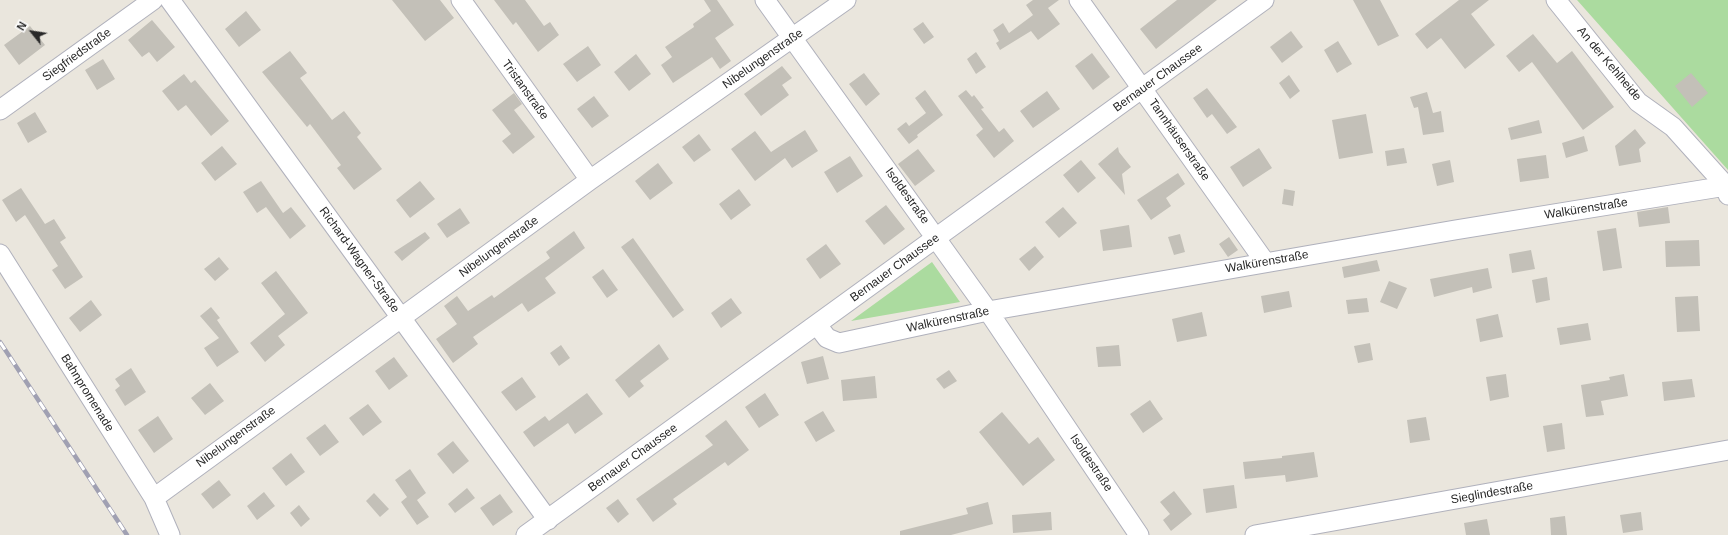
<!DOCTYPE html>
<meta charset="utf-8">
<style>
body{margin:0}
#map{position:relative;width:1728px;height:535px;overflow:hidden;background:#eae6dd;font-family:Helvetica,sans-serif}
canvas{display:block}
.north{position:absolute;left:12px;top:12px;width:40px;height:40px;-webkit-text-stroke:3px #fff;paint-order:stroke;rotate:300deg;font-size:11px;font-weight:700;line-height:16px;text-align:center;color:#292929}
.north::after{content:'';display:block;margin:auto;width:14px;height:18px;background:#292929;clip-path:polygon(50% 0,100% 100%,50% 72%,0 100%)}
</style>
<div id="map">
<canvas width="1728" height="535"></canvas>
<div class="north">N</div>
</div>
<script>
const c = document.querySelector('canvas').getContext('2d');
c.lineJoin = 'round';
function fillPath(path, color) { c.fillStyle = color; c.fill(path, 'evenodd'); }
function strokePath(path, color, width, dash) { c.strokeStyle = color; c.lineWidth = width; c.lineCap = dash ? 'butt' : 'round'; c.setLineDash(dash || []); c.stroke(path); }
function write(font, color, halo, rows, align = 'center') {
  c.font = font + ' Helvetica,sans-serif'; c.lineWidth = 3; c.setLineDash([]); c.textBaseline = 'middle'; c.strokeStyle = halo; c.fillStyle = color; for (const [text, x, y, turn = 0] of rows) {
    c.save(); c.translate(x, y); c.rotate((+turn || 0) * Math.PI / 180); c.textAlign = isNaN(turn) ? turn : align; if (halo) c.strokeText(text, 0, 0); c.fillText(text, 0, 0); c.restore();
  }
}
fillPath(new Path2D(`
 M1577 0H1728V170Z
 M932 262 960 302 851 321Z`), '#abdb9f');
fillPath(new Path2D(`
 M392 0H440L454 18 425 41Z
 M494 0H525L544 26 550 22 559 35 538 52 516 22 513 25Z
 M704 0H717L734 25 715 38 731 61 720 69 712 57 673 83 661 65 672 57 665 47 694 27 693 24 711 11Z
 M1033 0H1059L1048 8 1060 24 1038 40 1031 31 1000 50 996 43 999 41 993 30 1003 23 1009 33 1033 15 1026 5Z
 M1177 0H1217L1156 49 1140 29Z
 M1353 0H1380L1399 36 1378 46Z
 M1459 0H1489L1471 14 1495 45 1465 69 1441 38 1427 49 1415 34Z
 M246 11 261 30 239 47 225 29Z
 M152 20 175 47 157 62 149 52 142 57 128 40Z
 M923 22 934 37 924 44 913 29Z
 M30 26 45 45 19 65 4 45Z
 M1291 31 1303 47 1282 63 1270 47Z
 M1533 34 1557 63 1572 51 1614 107 1583 130 1532 62 1519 72 1506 56Z
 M1338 41 1352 64 1337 73 1324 50Z
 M588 46 601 65 577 82 563 64Z
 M290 51 307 73 300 78 332 120 344 111 361 133 357 137 382 169 354 190 337 168 341 165 310 124 307 127 262 72Z
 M976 52 986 67 976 74 967 59Z
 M1092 53 1110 77 1093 90 1075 66Z
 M636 54 651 74 629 91 614 72Z
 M103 59 115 79 97 90 85 70Z
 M782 66 792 78 782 85 789 95 761 116 744 94Z
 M864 73 880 94 866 106 849 84Z
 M1691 73 1708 93 1692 107 1675 86Z
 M184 74 191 83 195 80 229 121 211 136 186 105 178 111 162 91Z
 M1289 75 1300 91 1290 99 1279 83Z
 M1207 88 1237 127 1227 134 1212 114 1207 118 1193 98Z
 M925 90 943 115 917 135 918 137 909 144 897 129 906 122 909 126 926 113 915 98Z
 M966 90 972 97 974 95 984 108 981 109 999 132 1004 128 1014 141 994 158 976 135 983 129 958 96Z
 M1047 91 1060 109 1033 128 1020 111Z
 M1427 92 1433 113 1441 111 1444 132 1423 135 1418 107 1414 108 1410 97Z
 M514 93 522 104 514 110 535 137 513 154 502 141 511 134 492 110Z
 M594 96 609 116 592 128 577 109Z
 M35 112 47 132 28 143 17 123Z
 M1366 114 1373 153 1339 159 1332 120Z
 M1539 120 1542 133 1511 140 1508 128Z
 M1635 129 1646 143 1639 149 1641 162 1619 166 1615 146Z
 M805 130 818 151 792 168 785 158 755 181 731 149 755 131 771 152Z
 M699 134 711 150 694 162 682 147Z
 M1584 136 1588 151 1566 158 1562 143Z
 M222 146 237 164 215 181 201 163Z
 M1118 147 1119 152 1131 167 1122 174 1125 195 1098 164Z
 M1259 148 1272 168 1243 187 1230 167Z
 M1404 148 1407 163 1387 166 1385 151Z
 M918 149 935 171 915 186 898 164Z
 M1546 155 1549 178 1520 182 1517 159Z
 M850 156 863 176 837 193 824 172Z
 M1081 160 1096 178 1078 193 1063 175Z
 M1450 160 1454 182 1437 186 1432 164Z
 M658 163 673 183 650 200 635 181Z
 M1178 173 1185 184 1166 198 1171 206 1151 220 1137 200Z
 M261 181 283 213 291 207 306 226 290 239 266 207 257 213 243 192Z
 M420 181 435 199 410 218 396 200Z
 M21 188 45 224 54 219 66 238 60 242 83 277 65 289 52 270 58 266 25 215 16 222 2 200Z
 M739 189 751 205 731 220 719 204Z
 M1284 189 1295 191 1293 206 1282 204Z
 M886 205 905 229 884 245 865 221Z
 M1063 207 1077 223 1059 238 1045 222Z
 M1668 207 1670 223 1639 227 1637 212Z
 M460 208 470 223 447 238 437 224Z
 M1129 225 1132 247 1103 251 1100 230Z
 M1616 228 1622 268 1603 271 1597 231Z
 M574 231 585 248 545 278 556 293 528 312 522 303 473 337 478 344 453 363 436 339 457 324 444 306 457 296 468 311 492 295 494 298 550 258 546 252Z
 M425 232 430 238 402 261 394 252Z
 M1180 234 1185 252 1174 255 1168 237Z
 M1229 237 1238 250 1228 257 1219 244Z
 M633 238 684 310 673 318 621 247Z
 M1699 240 1700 266 1666 267 1665 241Z
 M826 244 841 264 820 279 806 259Z
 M1035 246 1044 257 1029 271 1019 259Z
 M1531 250 1535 269 1512 273 1509 254Z
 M219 257 229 269 215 281 204 269Z
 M1377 260 1380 271 1344 278 1342 267Z
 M1488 268 1492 288 1473 293 1472 287 1434 297 1430 279Z
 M603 269 618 290 607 298 592 277Z
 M276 271 308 313 278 336 285 345 265 362 250 343 285 314 261 283Z
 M1547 277 1550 300 1536 303 1532 280Z
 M1389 281 1407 288 1397 309 1380 302Z
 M1289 291 1292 307 1264 313 1261 296Z
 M1698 296 1700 331 1677 332 1675 297Z
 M731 298 742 313 721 328 711 313Z
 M1367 298 1369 312 1348 314 1346 300Z
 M91 300 102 315 80 332 69 318Z
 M211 307 220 318 217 320 239 352 217 367 204 348 219 338 200 316Z
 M1202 312 1207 336 1177 342 1172 319Z
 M1498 314 1503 337 1480 342 1476 319Z
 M1588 323 1591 340 1560 345 1557 328Z
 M1370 343 1373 360 1358 363 1354 346Z
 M659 344 669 359 640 381 644 386 629 398 615 380Z
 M561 345 570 358 559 366 550 353Z
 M1119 345 1121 366 1098 367 1096 347Z
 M823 356 829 379 807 384 801 362Z
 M394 357 408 376 389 390 375 371Z
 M131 368 146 392 125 406 115 390 120 386 115 379Z
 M949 370 957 381 944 389 936 379Z
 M1506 374 1509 397 1490 401 1486 377Z
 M1624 374 1628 396 1601 401 1604 415 1586 417 1581 385 1610 380 1609 377Z
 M875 376 877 398 843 401 841 380Z
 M522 377 536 397 516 411 501 392Z
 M1692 379 1695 397 1664 401 1662 382Z
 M210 383 224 401 205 415 191 398Z
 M587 393 603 414 575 434 568 423 534 447 523 432 545 416 549 421Z
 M765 393 779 415 759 428 745 407Z
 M1150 400 1163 419 1143 433 1130 414Z
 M368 404 382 422 363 436 349 418Z
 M823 411 835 431 816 442 804 422Z
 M1002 412 1029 444 1038 437 1055 460 1023 486 979 432Z
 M158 416 173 439 154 453 138 430Z
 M1426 417 1430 440 1410 443 1407 420Z
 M726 420 749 450 728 466 725 462 673 499 677 504 653 522 636 499 713 445 705 436Z
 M1562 423 1565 449 1547 452 1543 426Z
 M325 424 339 442 320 456 306 438Z
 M453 441 469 461 453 474 437 454Z
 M1314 452 1318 477 1286 482 1285 475 1245 479 1243 462 1282 458V456Z
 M291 453 305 472 286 486 272 468Z
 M410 469 426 493 417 500 429 517 417 525 401 502 407 497 395 480Z
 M219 480 231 495 213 509 201 494Z
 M1234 485 1237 508 1206 513 1203 489Z
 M467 488 475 498 455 513 448 504Z
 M1174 491 1192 514 1171 531 1163 520 1170 514 1160 502Z
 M264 492 275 506 257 520 247 506Z
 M374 493 389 509 380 517 366 501Z
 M500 494 513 512 493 526 480 508Z
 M618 499 629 514 618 523 606 508Z
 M988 502 993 524 951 535H900V531L968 514 966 508Z
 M299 505 310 519 301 527 290 513Z
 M1051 512 1052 530 1013 533 1012 515Z
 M1641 512 1643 530 1623 533 1620 515Z
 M1565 516 1567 535H1551L1550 518Z
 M1487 519 1490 535H1466L1464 523Z`), '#c3c0b8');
const minor = new Path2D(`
 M170 0 548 520
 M461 0 590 180
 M765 0 988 311 1139 535
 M1079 0 1265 262
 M1556 0 1638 102 1673 127 1726 186 1728 195
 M0 110 153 0
 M0 254 154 498 170 535
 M817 325 827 338 839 343 988 311 1455 230 1726 186
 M154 498 590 180 846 0
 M526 535 1264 0
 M1255 535 1728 450`);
strokePath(minor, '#b0b1bc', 21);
strokePath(minor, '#fff', 19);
const rail = new Path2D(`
 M0 342 127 535`);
strokePath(rail, '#a0a0b2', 4.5);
strokePath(rail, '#fff', 3, [9]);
write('12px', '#292929', '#fff', [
 ["Siegfriedstraße",77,55,-36],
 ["Nibelungenstraße",763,59,-35],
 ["An der Kehlheide",1609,64,50],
 ["Bernauer Chaussee",1158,78,-36],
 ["Tristanstraße",525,90,54],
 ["Tannhäuserstraße",1179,140,55],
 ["Isoldestraße",907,196,54],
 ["Walkürenstraße",1586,209,-9],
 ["Nibelungenstraße",499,247,-36],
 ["Richard-Wagner-Straße",359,260,54],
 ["Walkürenstraße",1267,262,-10],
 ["Bernauer Chaussee",895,268,-36],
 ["Walkürenstraße",948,320,-12],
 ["Bahnpromenade",87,393,58],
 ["Nibelungenstraße",236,437,-36],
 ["Bernauer Chaussee",633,458,-36],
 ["Isoldestraße",1091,463,56],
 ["Sieglindestraße",1492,493,-10]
]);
</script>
